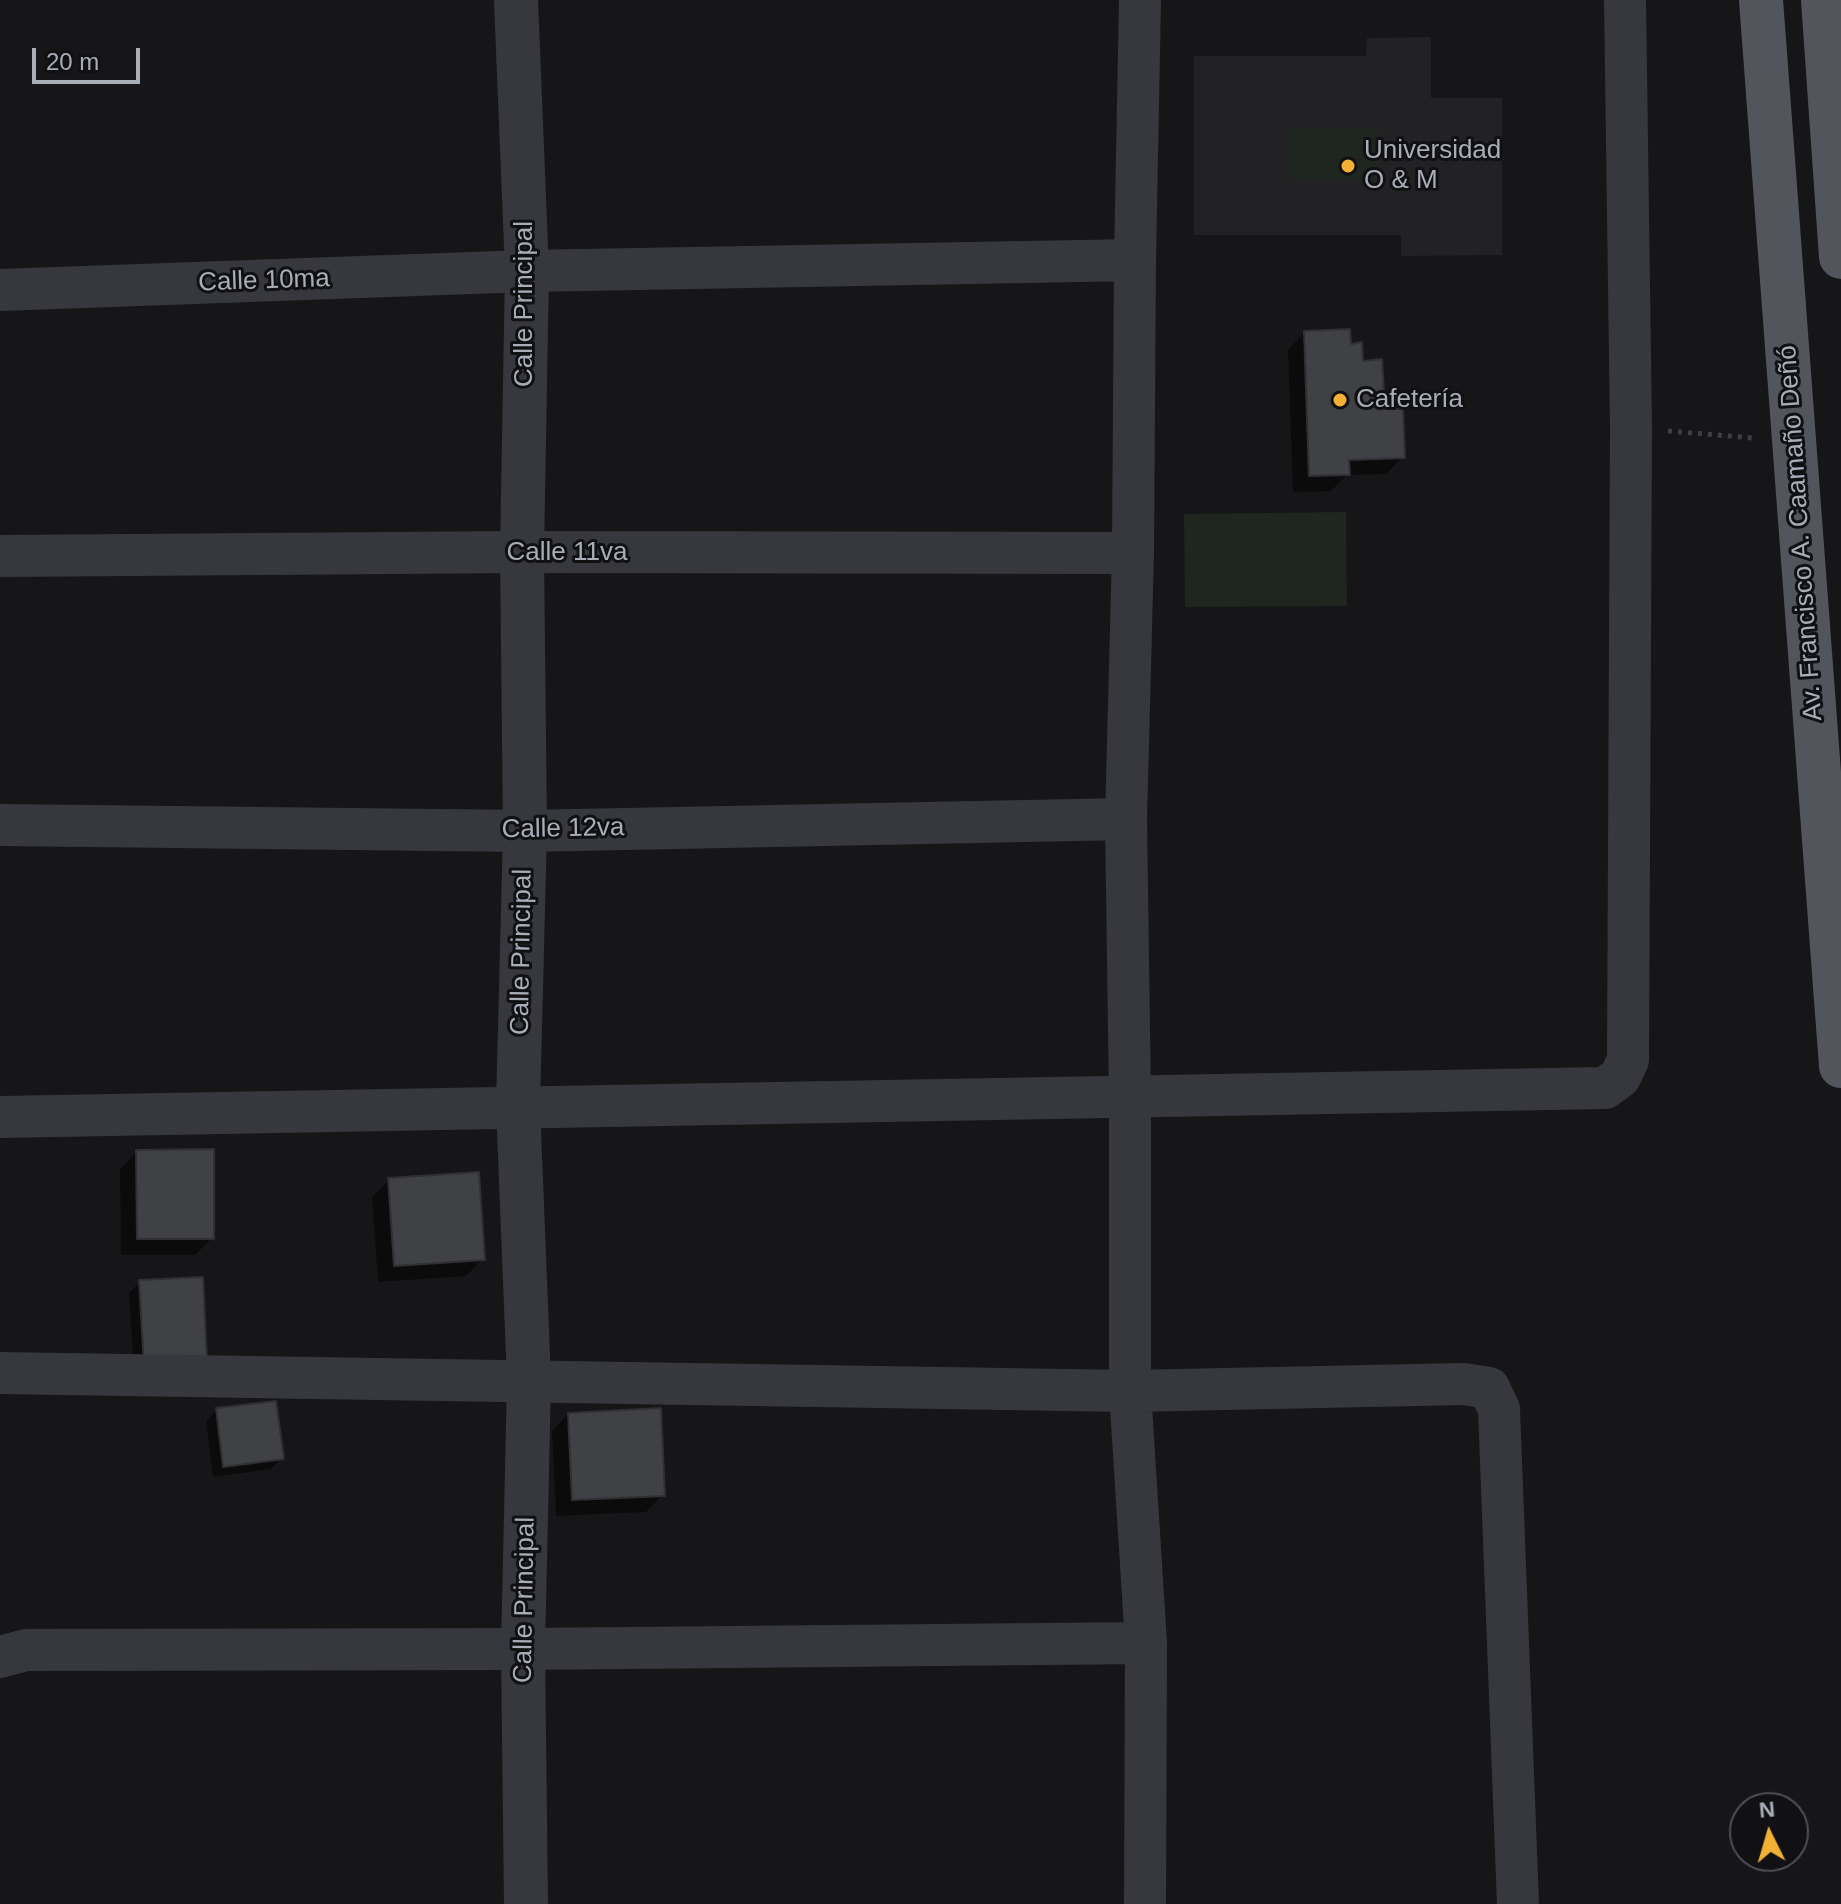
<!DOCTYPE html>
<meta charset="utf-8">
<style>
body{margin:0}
#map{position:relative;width:1841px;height:1904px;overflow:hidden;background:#161618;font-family:Helvetica,sans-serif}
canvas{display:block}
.north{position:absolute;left:1729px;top:1792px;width:80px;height:80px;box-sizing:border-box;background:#111113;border:2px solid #4d4f55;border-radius:50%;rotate:355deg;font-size:22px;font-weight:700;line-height:32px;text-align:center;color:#a8adb8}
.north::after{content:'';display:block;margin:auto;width:28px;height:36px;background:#f2b134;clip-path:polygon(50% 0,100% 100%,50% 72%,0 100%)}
.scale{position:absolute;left:32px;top:48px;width:108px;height:36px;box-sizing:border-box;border:4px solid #a8adb8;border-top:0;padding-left:10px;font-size:24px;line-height:28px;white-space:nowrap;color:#a8adb8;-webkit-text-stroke:6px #111113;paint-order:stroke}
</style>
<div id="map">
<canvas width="1841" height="1904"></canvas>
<div class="north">N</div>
<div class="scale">20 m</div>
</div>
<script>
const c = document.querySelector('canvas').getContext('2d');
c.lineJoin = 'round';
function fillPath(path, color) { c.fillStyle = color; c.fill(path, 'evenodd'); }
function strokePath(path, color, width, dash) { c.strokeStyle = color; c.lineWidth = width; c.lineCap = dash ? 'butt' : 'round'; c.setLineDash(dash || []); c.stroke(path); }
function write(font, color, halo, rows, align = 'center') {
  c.font = font + ' Helvetica,sans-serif'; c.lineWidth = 6; c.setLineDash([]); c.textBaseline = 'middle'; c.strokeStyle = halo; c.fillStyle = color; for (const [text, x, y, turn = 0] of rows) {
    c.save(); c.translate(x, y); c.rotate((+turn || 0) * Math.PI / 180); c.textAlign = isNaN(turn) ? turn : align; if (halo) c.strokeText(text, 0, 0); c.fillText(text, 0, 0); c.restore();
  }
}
fillPath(new Path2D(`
 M1431 37V98H1502V255L1401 256V235H1194V56H1366L1367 38Z`), '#222225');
fillPath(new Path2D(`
 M1289 128 1378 129V179L1288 178Z
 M1346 512 1347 606 1185 607 1184 514Z`), '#1e261f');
fillPath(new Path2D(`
 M1304 333 1349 346 1362 363 1403 457 1386 474 1347 475 1331 491 1293 492 1288 350Z
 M137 1152 212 1238 195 1255H121L120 1169Z
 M389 1180 483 1259 466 1276 378 1282 372 1197Z
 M201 1279 134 1376 129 1293 140 1282Z
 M217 1410 282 1458 271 1469 213 1477 206 1421Z
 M568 1414 663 1495 646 1512 556 1516 552 1431Z`), '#0007');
const building = new Path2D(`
 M1350 329 1351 344 1362 342 1363 361 1382 359 1385 409H1403L1405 458 1349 460 1350 475 1309 476 1304 331Z
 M214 1149V1239H137L136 1150Z
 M479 1172 485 1260 394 1266 388 1178Z
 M203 1277 207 1362 144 1366 139 1280Z
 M276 1401 284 1459 223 1467 216 1408Z
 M661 1408 665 1496 572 1500 568 1413Z`);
fillPath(building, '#404145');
strokePath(building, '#303034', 2);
strokePath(new Path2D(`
 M1668 431 1753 438`), '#3d3f44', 5, [4, 6]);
strokePath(new Path2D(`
 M1140 0 1135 260 1133 553 1126 819 1130 1098V1391L1146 1643 1145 1904
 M0 290 527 271 1135 260
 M0 556 522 552 1133 553
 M0 825 525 831 1126 819
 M0 1117 1605 1088 1620 1077 1628 1060 1631 428 1625 0
 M0 1373 1130 1391 1464 1384 1489 1388 1499 1409 1518 1904
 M0 1657 26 1650 523 1649 1146 1643`), '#37383d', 42);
strokePath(new Path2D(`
 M516 0 527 271 522 552 525 831 518 1106 529 1380 523 1649 526 1904`), '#37383d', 44);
strokePath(new Path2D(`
 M1761 0 1841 1066
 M1823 0 1841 257`), '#53555c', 44);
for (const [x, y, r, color] of [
 [1348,166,8,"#f2b134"],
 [1340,400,8,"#f2b134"]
]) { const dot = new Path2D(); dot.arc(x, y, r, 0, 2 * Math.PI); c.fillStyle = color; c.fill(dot); strokePath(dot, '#111113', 3); }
write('26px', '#a8adb8', '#111113', [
 ["Universidad",1364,151],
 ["O & M",1364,181],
 ["Cafetería",1356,400]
], 'left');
write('26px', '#a8adb8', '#111113', [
 ["Calle 10ma",264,281,-2],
 ["Calle Principal",525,304,-90],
 ["Av. Francisco A. Caamaño Deñó",1801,533,-94],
 ["Calle 11va",567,553],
 ["Calle 12va",563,829,-1],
 ["Calle Principal",522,952,-89],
 ["Calle Principal",525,1600,-89]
]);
</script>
